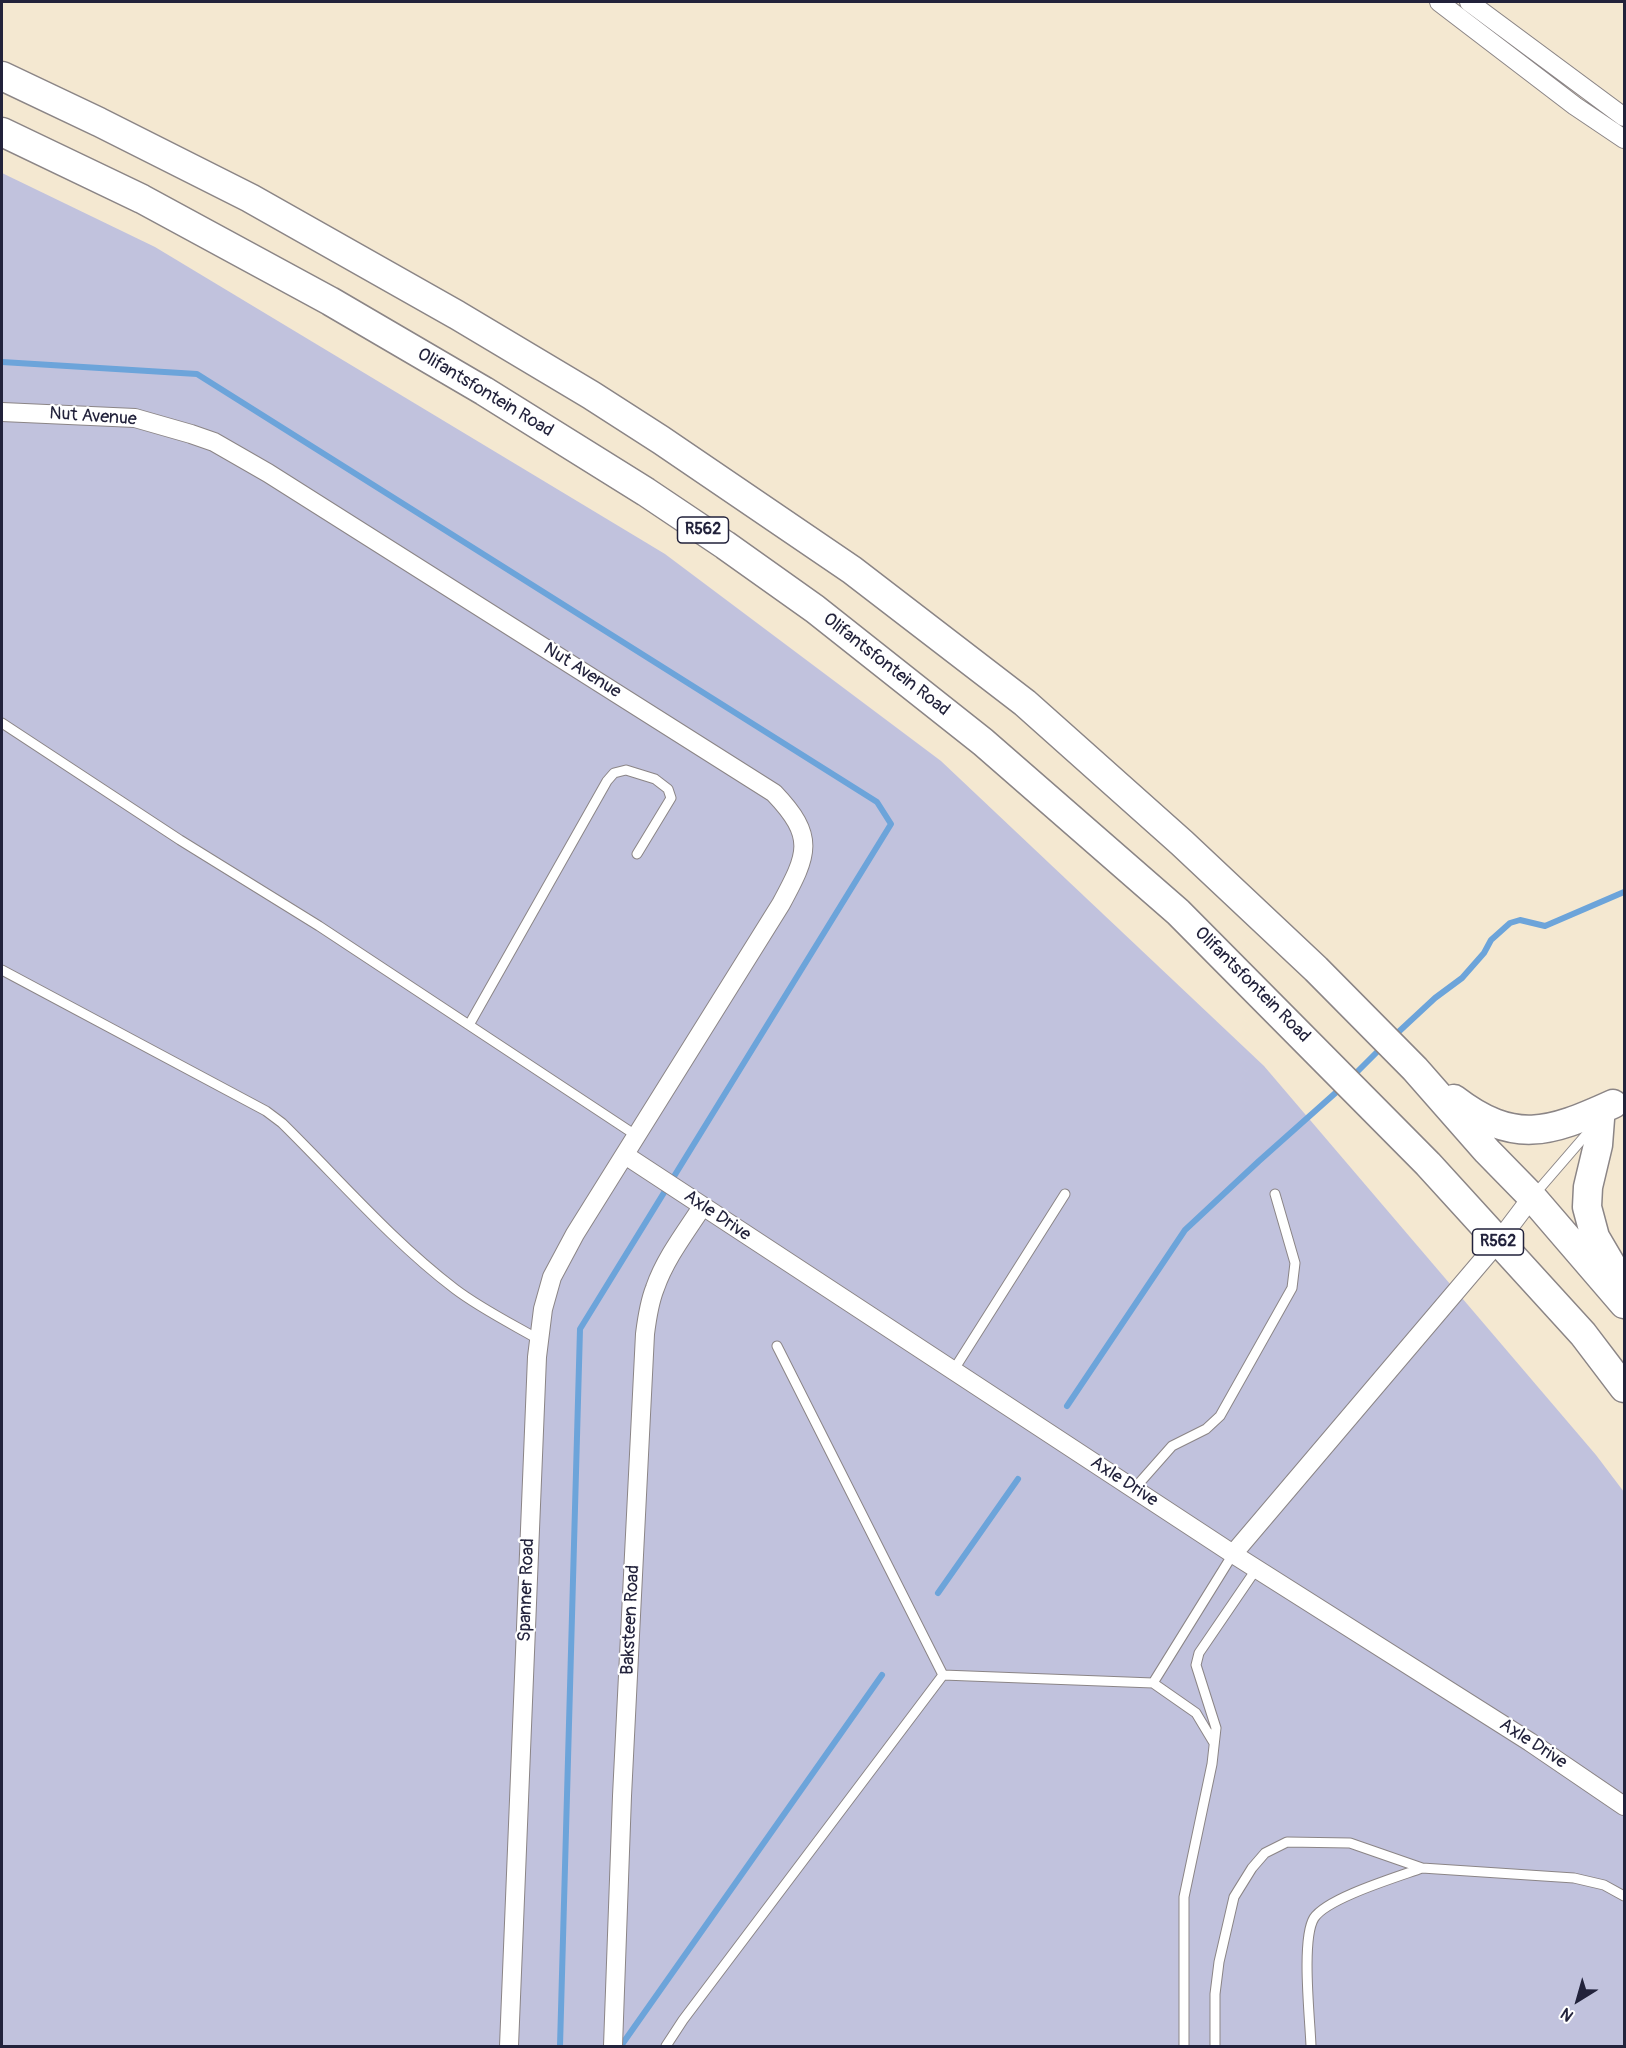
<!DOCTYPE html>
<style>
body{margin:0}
#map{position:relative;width:1626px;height:2048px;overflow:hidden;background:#f4e8d1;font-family:Pangolin,sans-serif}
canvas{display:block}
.frame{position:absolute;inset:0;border:3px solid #22223b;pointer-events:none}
.north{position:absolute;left:1548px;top:1970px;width:60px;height:60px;-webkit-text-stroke:4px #fff;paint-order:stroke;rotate:217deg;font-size:16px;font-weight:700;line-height:24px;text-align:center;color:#22223b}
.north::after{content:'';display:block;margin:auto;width:21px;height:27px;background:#22223b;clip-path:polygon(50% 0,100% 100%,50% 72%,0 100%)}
</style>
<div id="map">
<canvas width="1626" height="2048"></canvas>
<div class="frame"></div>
<div class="north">N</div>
</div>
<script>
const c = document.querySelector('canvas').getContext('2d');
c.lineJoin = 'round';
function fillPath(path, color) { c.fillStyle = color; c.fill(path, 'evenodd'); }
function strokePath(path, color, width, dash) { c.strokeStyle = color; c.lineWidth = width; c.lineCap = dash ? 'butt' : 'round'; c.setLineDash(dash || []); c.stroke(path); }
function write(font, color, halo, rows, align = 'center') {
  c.font = font + ' Pangolin,sans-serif'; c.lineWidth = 4.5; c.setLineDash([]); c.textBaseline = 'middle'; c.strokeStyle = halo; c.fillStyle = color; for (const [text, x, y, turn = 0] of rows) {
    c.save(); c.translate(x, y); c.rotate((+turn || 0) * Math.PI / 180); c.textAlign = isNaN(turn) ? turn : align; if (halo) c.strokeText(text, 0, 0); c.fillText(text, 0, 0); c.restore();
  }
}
fillPath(new Path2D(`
 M2 173 155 247 665 554 941 761 1264 1066 1596 1455 1624 1492V2046H2Z`), '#c1c2dd');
strokePath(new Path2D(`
 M2 362 197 374 877 802 891 824 580 1329 560 2046
 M1393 1037 1435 998 1462 978 1484 953 1491 940 1510 923 1520 920 1545 926 1624 892
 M1352 1077 1383 1046
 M1067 1406 1185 1230 1259 1161 1341 1088
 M938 1593 1018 1479
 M623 2043 882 1675`), '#6ca4da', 6);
const lane = new Path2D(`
 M2 723 180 840 319 926 637 1136
 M2 970 266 1111 282 1123C339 1179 391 1240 455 1289 480 1308 510 1323 538 1339
 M469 1025 607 781 614 773 626 770 655 779 668 789 671 798 637 854
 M1534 1195 1591 1129
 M777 1346 943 1675
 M953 1371 1065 1194
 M1134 1489 1172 1446 1206 1429 1220 1416 1292 1288 1295 1263 1275 1194
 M1153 1683 1233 1554
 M666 2046 683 2020 943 1675 1153 1683 1196 1713 1214 1743
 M1184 2046V1897L1212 1764 1216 1728 1196 1665 1199 1653 1257 1568
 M1215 2046V1994L1219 1962 1234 1897 1252 1868 1265 1853 1287 1842 1350 1843 1422 1868 1574 1878 1604 1885 1624 1896
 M1311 2046C1310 2019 1301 1939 1314 1918 1327 1898 1397 1877 1422 1868`);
const street = new Path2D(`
 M1439 2 1575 106 1624 139
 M1469 2 1624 117
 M2 412 135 418 191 434 214 442 268 473 774 793C816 837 808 854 781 904L575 1234 552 1277 543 1309 537 1357 509 2046
 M625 1155 1233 1554 1530 1742 1624 1806
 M1233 1554 1498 1242 1532 1197
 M613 2046 622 1796 645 1334C647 1318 649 1303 655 1288 665 1259 685 1233 702 1207`);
const primary = new Path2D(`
 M2 76 99 122 250 198 457 315 591 395 661 440 852 570 1025 703 1182 843 1316 969 1415 1069 1487 1151 1532 1197 1624 1304
 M2 132 142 199 330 301 484 391 646 492 725 545 815 609 983 742 1178 912 1428 1164 1583 1334 1624 1388
 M1454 1099C1514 1145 1549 1133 1613 1104
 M1600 1119 1598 1145 1588 1187 1587 1207 1595 1237 1619 1278`);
strokePath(lane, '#8b8586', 11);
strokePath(street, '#8b8586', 20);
strokePath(primary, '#8b8586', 31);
strokePath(lane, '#fff', 9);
strokePath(street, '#fff', 18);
strokePath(primary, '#fff', 28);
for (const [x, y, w] of [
 [703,530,51],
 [1498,1242,51]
]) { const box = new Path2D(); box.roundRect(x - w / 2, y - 13, w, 26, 4.5); c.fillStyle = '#fff'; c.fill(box); strokePath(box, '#22223b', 1.5); }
write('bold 16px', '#22223b', null, [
 ["R562",703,530],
 ["R562",1498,1242]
]);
write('18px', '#22223b', '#fff', [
 ["Olifantsfontein Road",485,393,31],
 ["Nut Avenue",93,417,4],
 ["Olifantsfontein Road",886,665,38],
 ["Nut Avenue",582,671,32],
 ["Olifantsfontein Road",1252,985,45],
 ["Axle Drive",717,1216,34],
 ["Axle Drive",1124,1482,33],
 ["Spanner Road",527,1590,-88],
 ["Baksteen Road",631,1620,-87],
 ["Axle Drive",1533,1744,33]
]);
</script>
